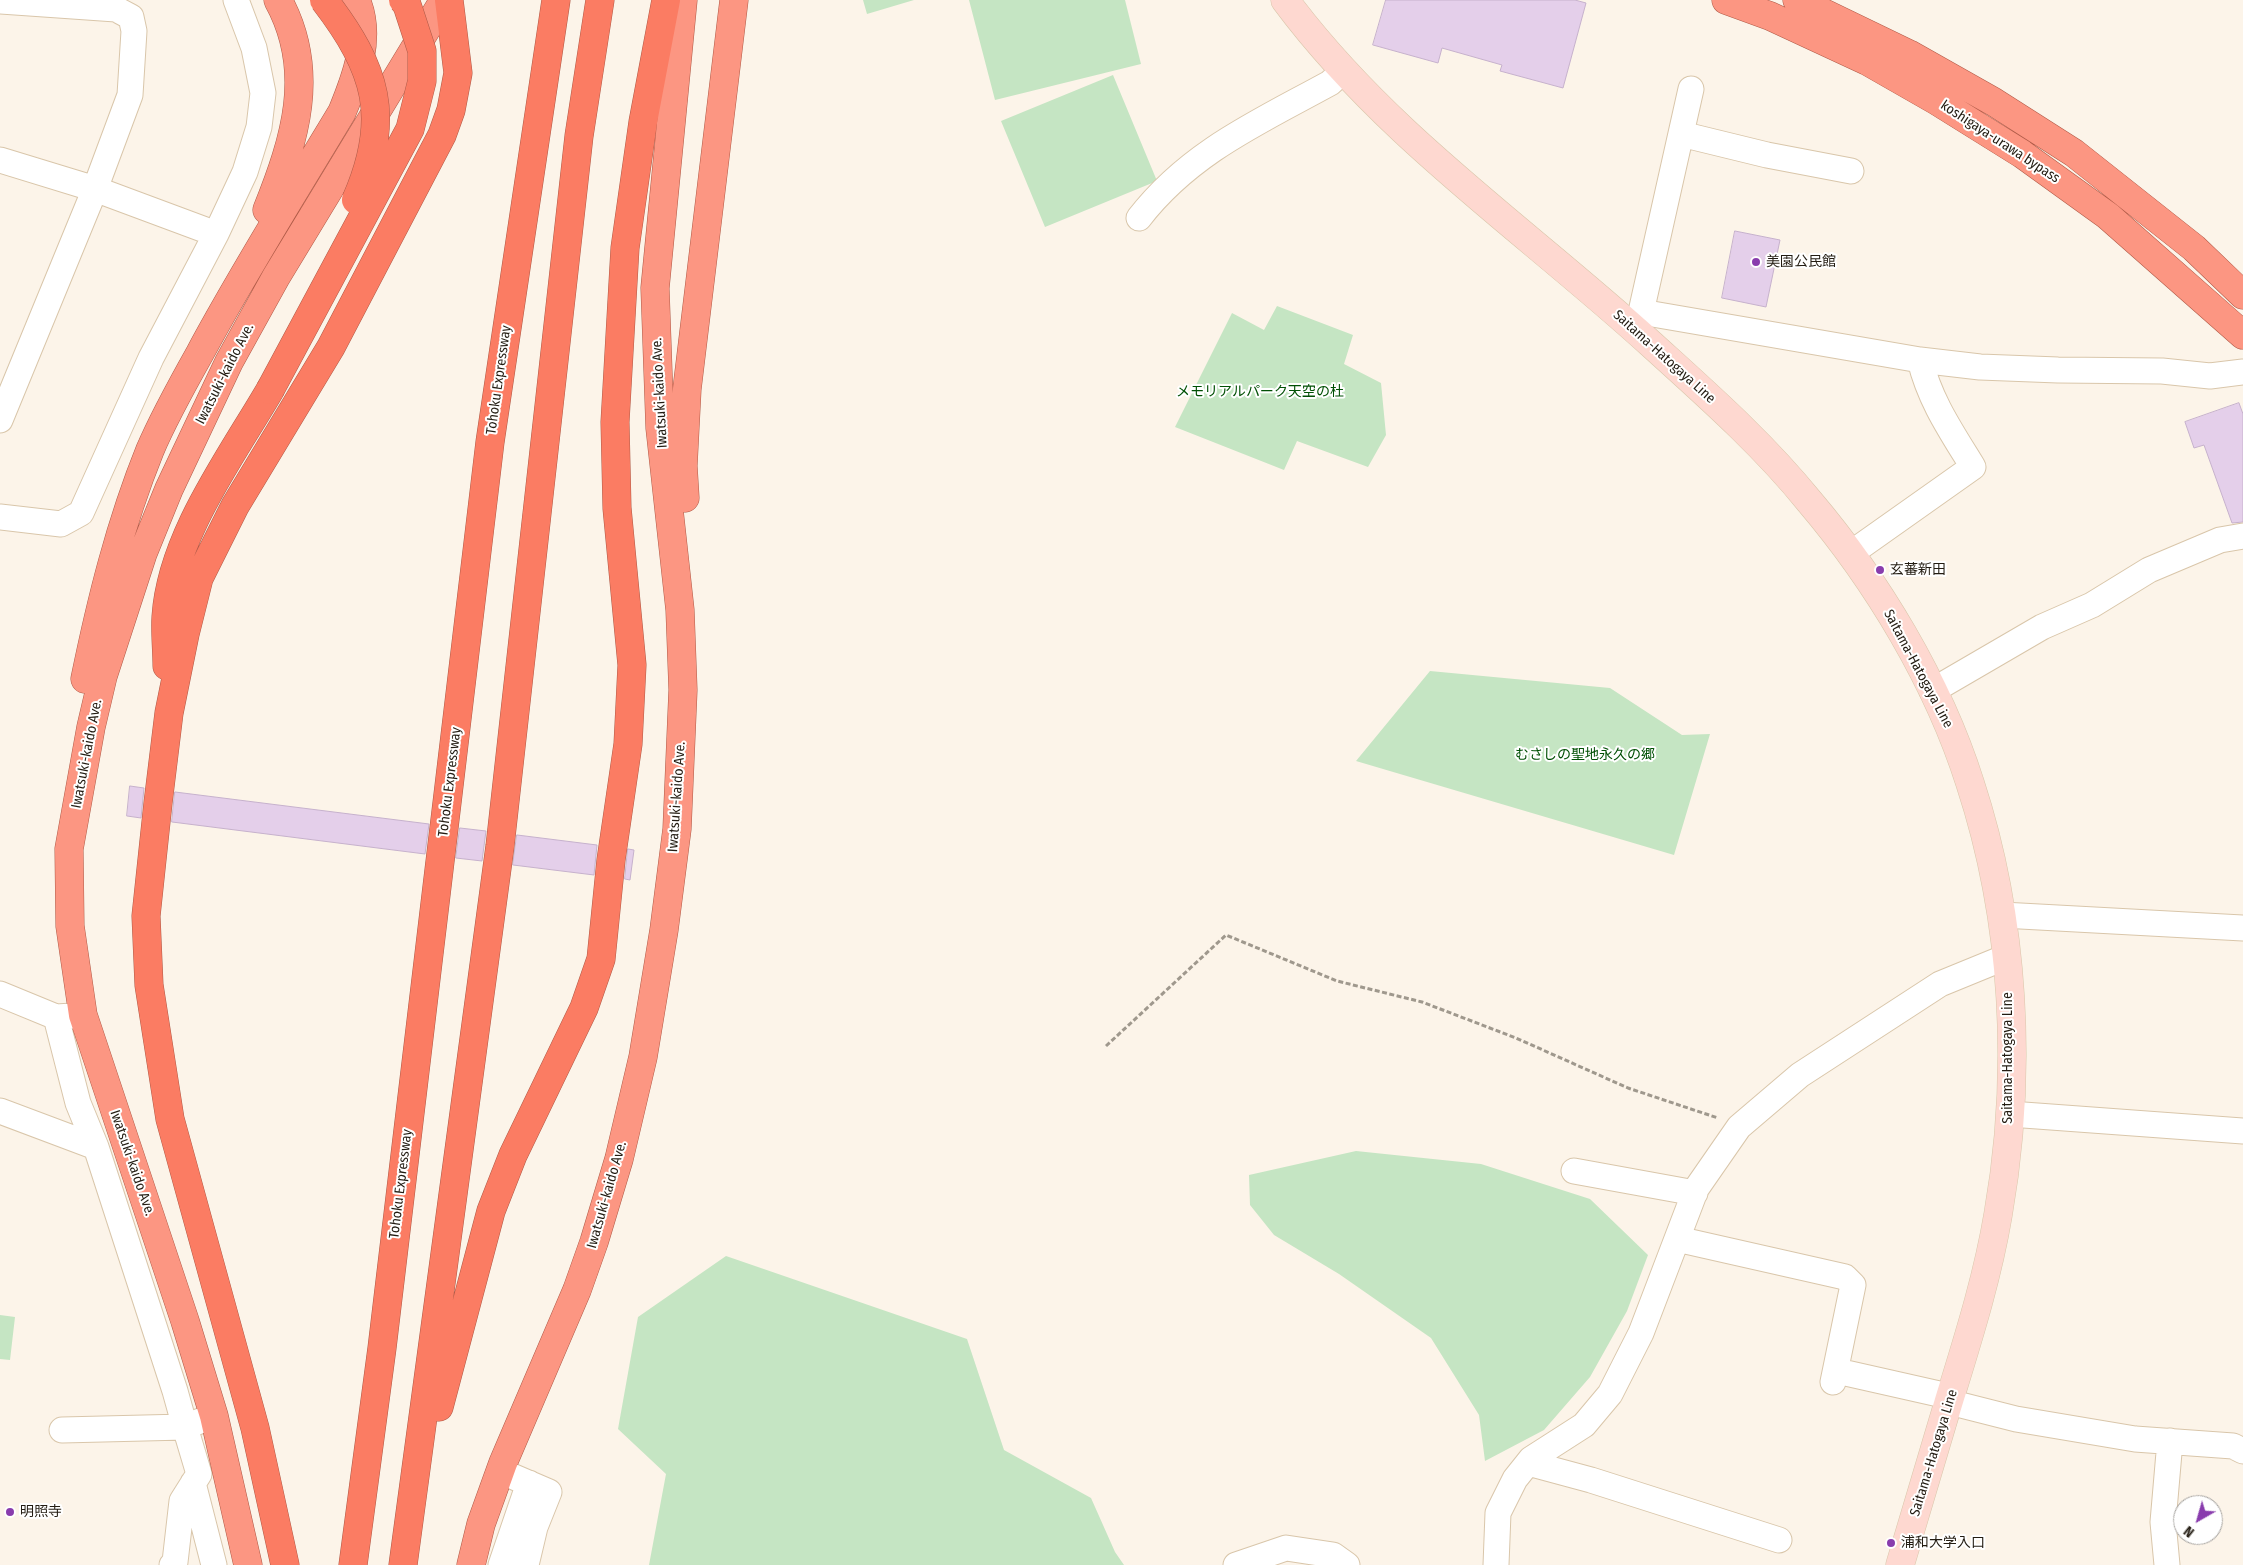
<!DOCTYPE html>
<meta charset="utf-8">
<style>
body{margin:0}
#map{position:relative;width:2243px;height:1565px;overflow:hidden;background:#fcf4e9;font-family:"Fira Sans Condensed",sans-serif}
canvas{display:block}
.north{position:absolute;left:2173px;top:1495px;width:50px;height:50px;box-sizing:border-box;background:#fff;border:1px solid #a7a4a0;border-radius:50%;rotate:218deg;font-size:14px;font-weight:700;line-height:20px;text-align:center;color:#231c12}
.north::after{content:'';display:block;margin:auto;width:18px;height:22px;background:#893cad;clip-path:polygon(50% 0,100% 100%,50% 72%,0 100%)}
</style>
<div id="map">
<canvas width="2243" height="1565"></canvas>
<div class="north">N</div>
</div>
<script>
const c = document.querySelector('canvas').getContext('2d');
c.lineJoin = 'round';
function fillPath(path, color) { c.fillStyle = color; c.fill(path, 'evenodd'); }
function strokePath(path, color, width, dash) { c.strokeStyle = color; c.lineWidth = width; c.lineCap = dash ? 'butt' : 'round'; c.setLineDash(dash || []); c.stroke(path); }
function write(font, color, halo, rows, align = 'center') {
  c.font = font + ' "Fira Sans Condensed","Noto Sans JP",sans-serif'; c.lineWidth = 4; c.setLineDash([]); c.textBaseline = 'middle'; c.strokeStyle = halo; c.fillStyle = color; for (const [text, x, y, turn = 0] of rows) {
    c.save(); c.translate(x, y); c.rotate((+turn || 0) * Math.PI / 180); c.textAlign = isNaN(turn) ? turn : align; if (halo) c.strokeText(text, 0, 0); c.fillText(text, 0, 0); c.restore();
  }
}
fillPath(new Path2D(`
 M863 0H914L867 14Z
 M969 0H1125L1141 64 995 100Z
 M1113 75 1157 181 1045 227 1001 121Z
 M1277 306 1353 335 1344 364 1381 383 1386 435 1368 467 1297 441 1284 470 1175 427 1232 313 1264 330Z
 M1430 671 1610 688 1682 735 1710 734 1674 855 1356 761Z
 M1356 1151 1481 1164 1590 1199 1648 1255 1627 1311 1590 1377 1544 1430 1485 1461 1479 1415 1431 1338 1339 1274 1274 1235 1250 1205 1249 1175Z
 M726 1256 967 1339 1004 1450 1091 1498 1115 1552 1124 1565H649L666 1474 618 1429 638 1317Z
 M0 1315 15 1317 10 1360 0 1359Z`), '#c5e5c3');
const building = new Path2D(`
 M1386 0H1575L1586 3 1563 88 1500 71 1502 65 1442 48 1438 63 1373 45Z
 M1735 231 1780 240 1766 307 1722 298Z
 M2239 403 2243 414V522L2232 523 2204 445 2194 448 2185 422Z
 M130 786 144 788 141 818 127 816Z
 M175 792 429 824 425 854 172 822Z
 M460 828 486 831 482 861 456 858Z
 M517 835 597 845 594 875 513 865Z
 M628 849 634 850 630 880 625 879Z`);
fillPath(building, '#e4cfea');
strokePath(building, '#c6b1cc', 1);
const minor = new Path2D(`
 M0 1 116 9 131 17 134 31 130 95 95 189 0 420
 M1681 134 1767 155 1851 171
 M0 160 95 189 216 234
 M1139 218C1190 152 1259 122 1330 83L1343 71
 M1641 312 1920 360 1980 367 2058 370 2162 371 2210 376 2243 372
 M1631 325 1641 312 1691 89
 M0 517 61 524 81 513 151 358 216 234 245 172 259 127 263 93 254 48 236 0
 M1850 554 1973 467C1951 431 1930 401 1920 360
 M1932 691 2042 627 2092 605 2149 570 2220 540 2243 536
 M2002 915 2243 928
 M0 994 56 1017 73 1016
 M56 1017 78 1103 96 1147 175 1391 185 1427 62 1430
 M0 1111 96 1147
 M2010 1114 2243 1131
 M1574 1171 1695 1193
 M1677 1239 1845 1277 1853 1285 1833 1382
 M1837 1371 1939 1394 1949 1402 2016 1419 2135 1439 2233 1446 2243 1451
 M1528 1463 1591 1480 1779 1540
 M500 1471 549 1492 535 1527 526 1565
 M193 1483 214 1565
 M172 1565 175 1562 182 1501 199 1474 185 1427 200 1421
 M501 1565 529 1483
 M1236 1565 1286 1548 1333 1555 1347 1565
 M1496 1565 1498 1513 1515 1479 1531 1459 1584 1425 1610 1394 1641 1333 1696 1189 1739 1127 1800 1075 1940 984 2006 957
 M2167 1565 2163 1522 2170 1441`);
const secondary = new Path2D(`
 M1285 0C1386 136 1527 231 1651 344 1706 394 1762 443 1809 501 1877 581 1938 682 1970 783 2015 920 2023 1073 1998 1215 1987 1280 1967 1342 1948 1404 1932 1458 1916 1511 1900 1565`);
const trunk = new Path2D(`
 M1726 0 1770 16 1867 61 1937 101 2022 154 2108 216 2243 335
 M1797 0 1909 54 1994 102 2074 153 2194 248 2243 295
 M267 210C295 140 317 71 278 0
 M685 498 683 466 687 389 734 0
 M85 679C101 601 120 524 150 450 164 417 182 385 200 353 244 271 294 192 342 112 356 78 372 37 356 0
 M248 1565 214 1416 185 1321 83 1015 70 926 69 849 91 727 103 676 143 553 169 489 229 362 276 277 444 0
 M471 1565 481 1524 503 1463 577 1290 594 1242 619 1159 643 1057 664 930 677 829 683 690 680 610 660 428 655 288 683 0`);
const motorway = new Path2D(`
 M167 666C167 650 165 633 166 617 171 537 231 457 270 390
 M439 1407 491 1211 513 1155 584 1008 601 959 611 860 628 744 632 665 617 508 615 422 625 248 643 122 666 0
 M285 1565 255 1428 170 1119 149 985 146 916 158 803 169 713 185 634 199 578 235 506 331 347 442 135 451 110 458 73 449 0
 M353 1565 382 1348 490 442 556 0
 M403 1565 500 846 579 136 600 0`);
strokePath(minor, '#d9c6aa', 27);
strokePath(secondary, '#d9c6aa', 29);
strokePath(trunk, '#af5a47', 29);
strokePath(motorway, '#af5a47', 29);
strokePath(new Path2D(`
 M1106 1046 1226 935 1337 981 1422 1002 1516 1038 1628 1088 1718 1118`), '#9f988d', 3, [5, 2.5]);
strokePath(minor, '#fff', 25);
strokePath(secondary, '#fed8d0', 28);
strokePath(trunk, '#fc9682', 28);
strokePath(motorway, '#fb7c63', 28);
const motorwayBridge = new Path2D(`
 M324 0C377 69 392 118 356 200
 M270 390 410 129 422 81V51L407 5 403 0`);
strokePath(motorwayBridge, '#af5a47', 29, []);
strokePath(motorwayBridge, '#fb7c63', 28);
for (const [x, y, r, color] of [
 [1756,262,5,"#893cad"],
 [1880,570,5,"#893cad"],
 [10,1512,5,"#893cad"],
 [1891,1543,5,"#893cad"]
]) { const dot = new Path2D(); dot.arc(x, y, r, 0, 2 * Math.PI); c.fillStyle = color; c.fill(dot); strokePath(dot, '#fff', 2); }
write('14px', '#231c12', '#fff', [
 ["koshigaya-urawa bypass",2000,142,33],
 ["Saitama-Hatogaya Line",1664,357,42],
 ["Iwatsuki-kaido Ave.",225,374,-63],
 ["Tohoku Expressway",499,380,-82],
 ["Iwatsuki-kaido Ave.",660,393,-93],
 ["Saitama-Hatogaya Line",1918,669,62],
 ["Iwatsuki-kaido Ave.",87,754,-79],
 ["Tohoku Expressway",450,782,-83],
 ["Iwatsuki-kaido Ave.",677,797,-86],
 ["Saitama-Hatogaya Line",2008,1058,-90],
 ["Iwatsuki-kaido Ave.",132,1163,71],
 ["Tohoku Expressway",401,1184,-83],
 ["Iwatsuki-kaido Ave.",607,1195,-74],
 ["Saitama-Hatogaya Line",1934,1453,-73]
]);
write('14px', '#231c12', '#fff', [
 ["美園公民館",1766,262],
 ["玄蕃新田",1890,570],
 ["明照寺",20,1512],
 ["浦和大学入口",1901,1543]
], 'left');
write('14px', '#005004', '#fff', [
 ["メモリアルパーク天空の杜",1260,392],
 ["むさしの聖地永久の郷",1585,755]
]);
</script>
